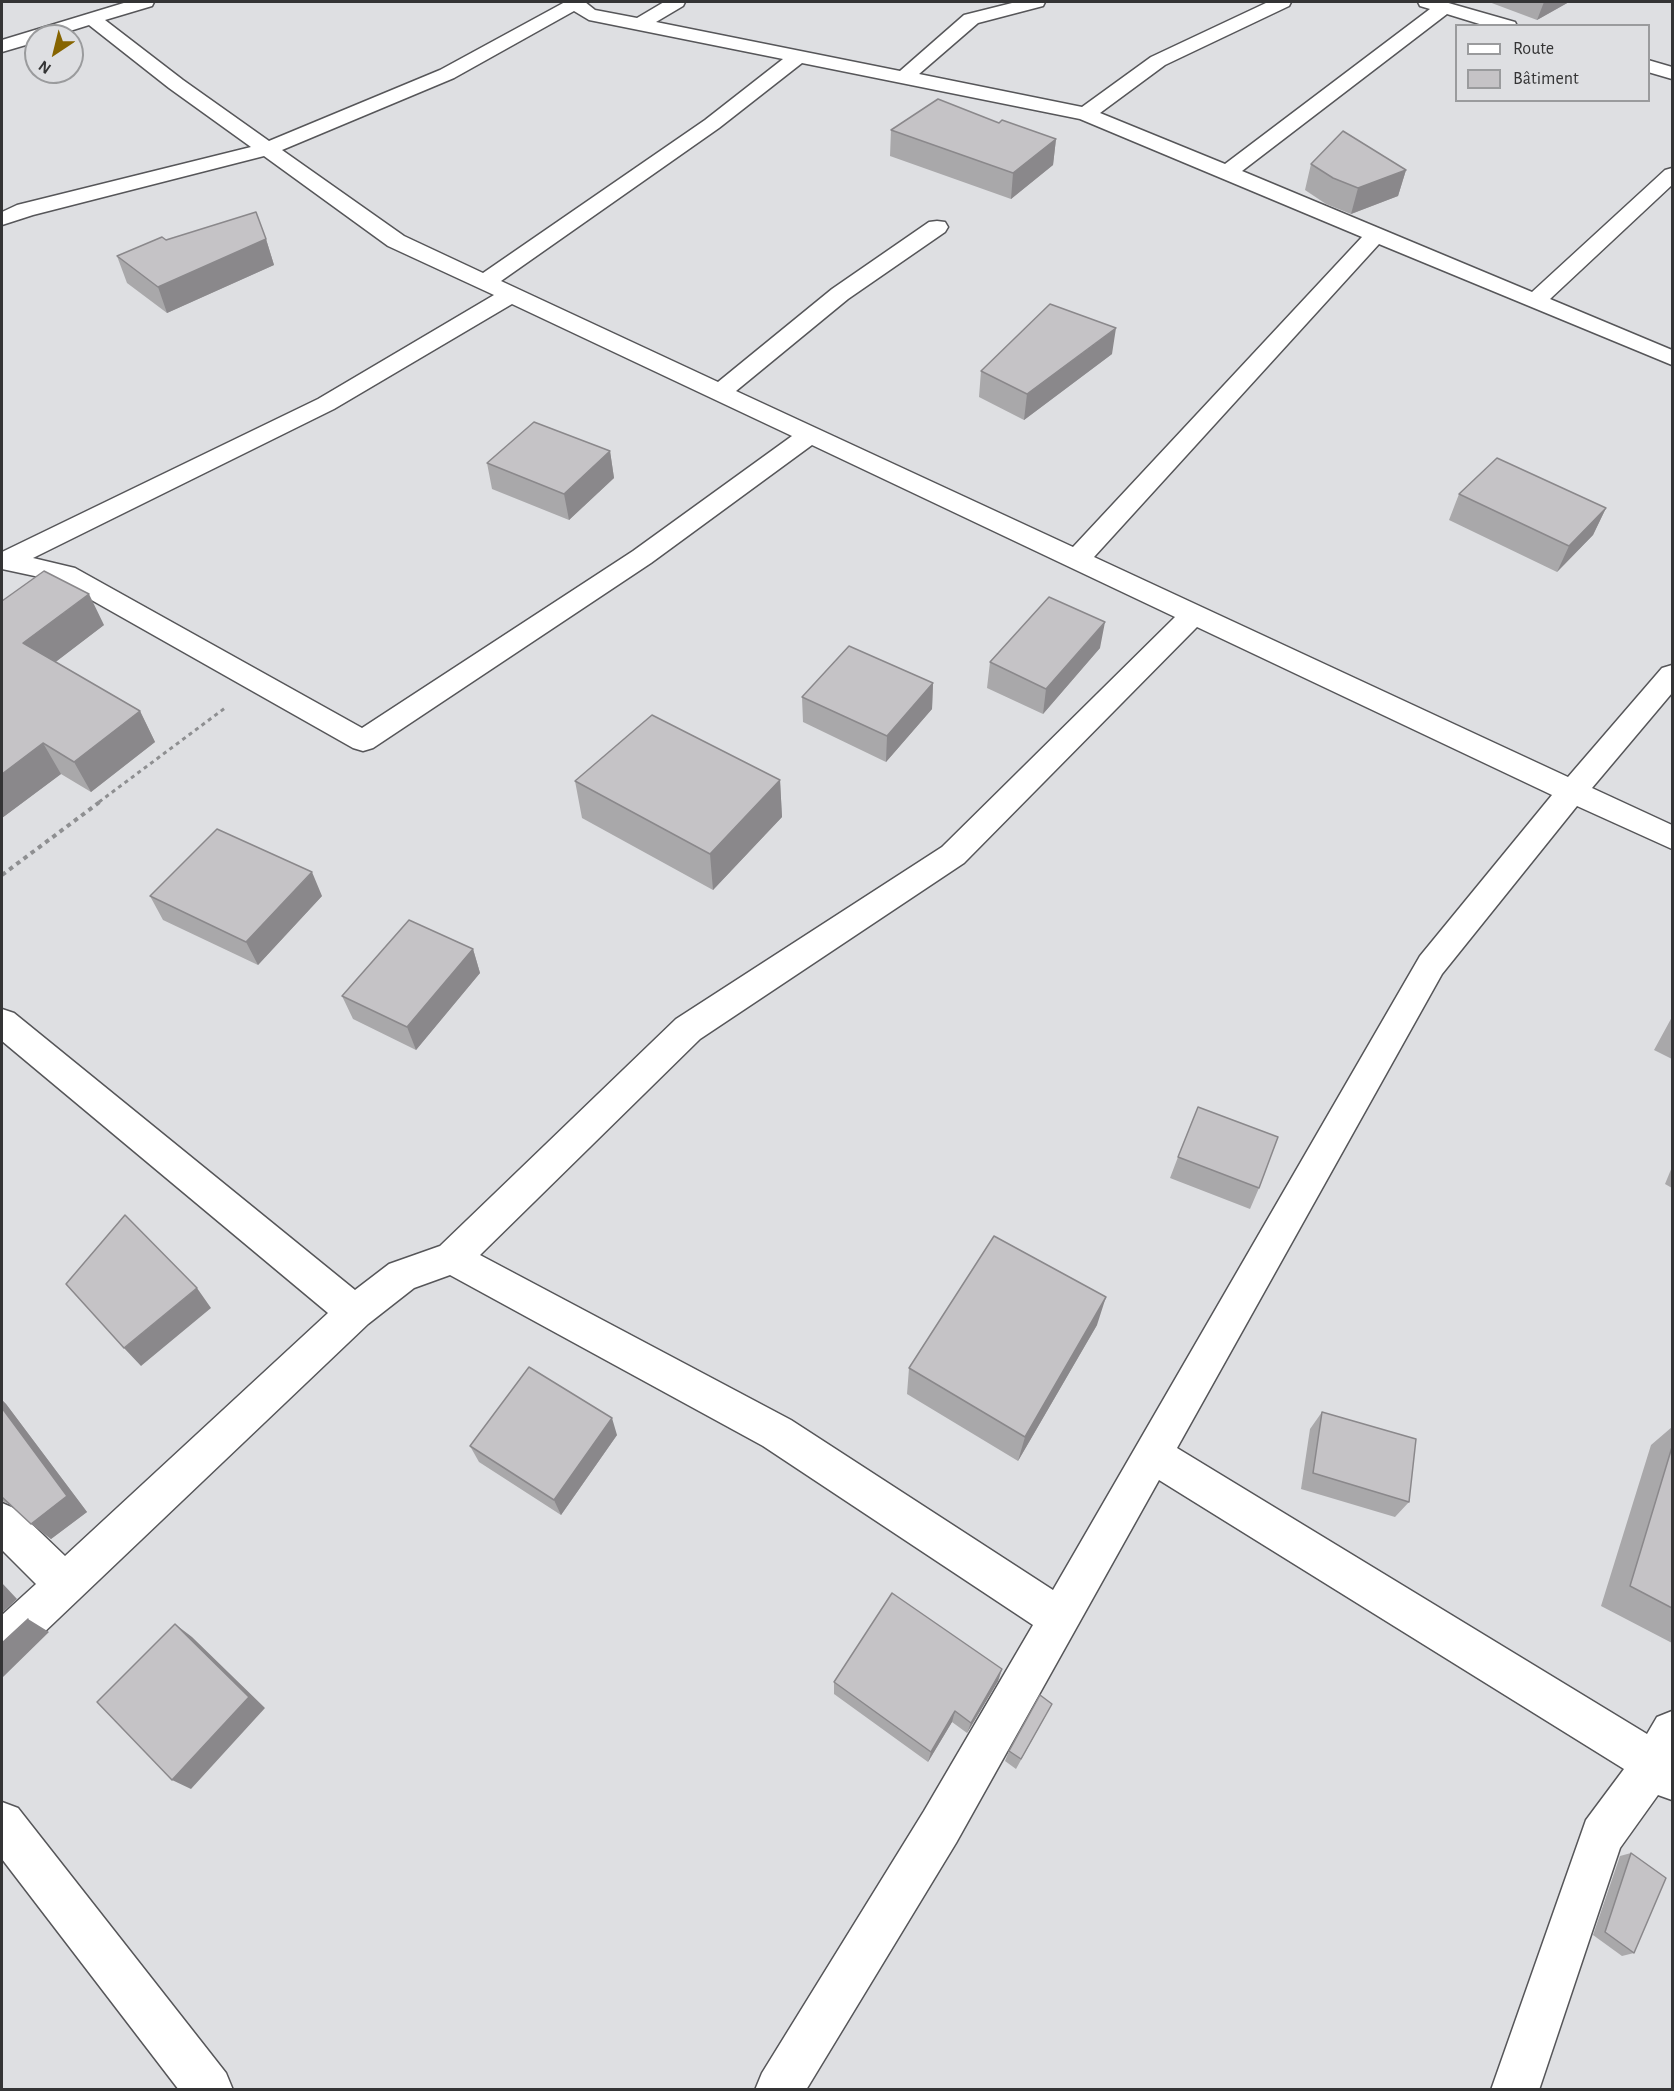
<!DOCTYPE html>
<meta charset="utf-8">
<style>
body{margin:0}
#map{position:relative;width:1674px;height:2091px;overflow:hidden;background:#dedfe2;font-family:"Alegreya Sans",sans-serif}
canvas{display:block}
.frame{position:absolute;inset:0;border:3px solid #343435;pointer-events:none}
.legend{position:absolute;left:1455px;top:24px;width:195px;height:78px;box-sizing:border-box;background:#dedfe2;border:2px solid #9a9b9d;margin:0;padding:8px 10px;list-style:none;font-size:18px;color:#343435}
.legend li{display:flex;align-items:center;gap:12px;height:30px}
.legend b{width:30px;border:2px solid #9a9b9d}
.north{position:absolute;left:24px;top:24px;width:60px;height:60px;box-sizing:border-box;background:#dedfe2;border:2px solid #9a9b9d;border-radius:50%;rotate:215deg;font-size:16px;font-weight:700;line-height:24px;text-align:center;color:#343435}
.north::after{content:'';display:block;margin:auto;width:21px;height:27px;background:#866400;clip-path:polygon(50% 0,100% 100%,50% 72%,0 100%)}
</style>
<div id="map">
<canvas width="1674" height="2091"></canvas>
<div class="frame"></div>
<ul class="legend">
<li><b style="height:8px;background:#fff"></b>Route</li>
<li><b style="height:16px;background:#c5c3c6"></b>Bâtiment</li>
</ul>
<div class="north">N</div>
</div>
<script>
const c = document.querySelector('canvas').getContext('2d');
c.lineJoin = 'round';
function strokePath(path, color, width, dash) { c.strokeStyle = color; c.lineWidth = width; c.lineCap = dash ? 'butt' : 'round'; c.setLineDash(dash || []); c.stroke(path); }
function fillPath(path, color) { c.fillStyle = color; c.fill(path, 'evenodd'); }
const minor = new Path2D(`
 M127 2H154L152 6 105 20 183 80 269 141 440 70 565 2H585L595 10 637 18 664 2H685L683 6 656 22 900 71 964 15 1016 2H1045L1043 6 978 23 919 74 1082 107 1151 57 1268 2H1291L1289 6 1165 65 1100 113 1225 164 1430 9 1420 6 1418 2H1445L1515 22 1517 26H1486L1447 14 1242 171 1532 292 1665 170 1672 168V185L1550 299 1672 350V365L1379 244 1094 557 1568 777 1662 668 1672 665V693L1592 788 1672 825V849L1577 806 1442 974 1177 1448 1647 1734 1657 1717 1672 1711V1800L1658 1795 1620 1848 1539 2090H1491L1586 1820 1624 1769 1159 1480 956 1843 806 2090H755L762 2073 924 1811 1033 1625 763 1446 450 1275 414 1288 368 1324 17 1658 2 1663V1615L36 1584 2 1550V1503L16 1509 65 1556 328 1313 2 1041V1009L14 1013 355 1290 389 1264 440 1246 676 1019 942 847 1175 617 812 445 651 563 373 748 363 751 353 748 58 581 2 569V552L318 399 494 295 388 246 264 156 33 215 2 225V212L17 205 251 147 169 88 89 25 54 36H36V42L2 52V40ZM574 11 589 20 783 59 705 120 483 273 404 236 282 150 454 78ZM802 63 1080 119 1362 237 1073 547 736 391 848 299 945 232 948 227 945 222 937 221 929 222 832 289 718 382 501 281 719 128ZM512 304 792 436 633 551 362 728 75 568 33 558 334 409ZM1197 627 1552 795 1420 956 1053 1590 791 1420 480 1255 700 1039 964 863Z
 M1648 60 1672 67V79L1648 72Z
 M2 1802 18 1808 226 2073 233 2090H179L2 1859Z`);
strokePath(minor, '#565659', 3);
strokePath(new Path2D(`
 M99 802 225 708`), '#8e8f91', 3, [4, 4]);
strokePath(new Path2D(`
 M2 875 101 801`), '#8e8f91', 4, [4.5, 4.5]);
fillPath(minor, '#fff');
fillPath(new Path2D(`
 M1489 2H1569L1537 20Z
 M999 123 1056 139 1053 165 1011 199 890 156 891 130Z
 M1311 164 1406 170 1398 196 1351 214 1326 204 1305 190Z
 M266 239 274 265 167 313 127 283 117 256Z
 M1112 354 1024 420 979 397 981 371Z
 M610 451 614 478 569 520 492 489 487 463Z
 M1459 494 1606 508 1593 535 1557 572 1449 520Z
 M2 601 104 625 55 662 140 711 155 742 91 792 61 774 2 818Z
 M1100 648 1043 714 987 688 990 662Z
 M933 683 932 709 886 762 803 722 802 697Z
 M780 780 782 817 713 890 582 818 575 781Z
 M150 896H322L258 965 163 920Z
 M473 949 480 973 416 1050 353 1019 342 996Z
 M1672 1017V1059L1654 1050Z
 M1178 1157 1259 1188 1250 1209 1170 1178Z
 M1672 1167V1188L1665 1184Z
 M1097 1325 1018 1461 907 1394 909 1368Z
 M2 1400 6 1404 87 1512 51 1539 9 1504 2 1501Z
 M1322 1412 1409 1502 1395 1517 1301 1489 1310 1429Z
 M1672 1427V1643L1601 1606 1651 1445Z
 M617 1435 561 1515 479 1462 470 1446Z
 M1002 1669 998 1681 967 1733 952 1722 928 1762 834 1694V1682Z
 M1046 1715 1016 1769 1005 1761 1009 1751Z
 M1631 1853 1634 1953 1622 1956 1593 1935 1620 1856Z`), '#a9a8aa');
fillPath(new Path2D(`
 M1544 2H1569L1537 20Z
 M1056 139 1053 165 1011 199 1013 173Z
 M1406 170 1398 196 1351 214 1358 188Z
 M266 239 274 265 167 313 158 287Z
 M1116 328 1112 354 1024 420 1027 394Z
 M610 451 614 478 569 520 564 494Z
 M1606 508 1593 535 1557 572 1569 546Z
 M89 594 104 625 40 674 23 643Z
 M1105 622 1100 648 1043 714 1046 689Z
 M933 683 932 709 886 762 887 736Z
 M140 711 155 742 91 792 74 762Z
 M43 743 61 774 2 818V774Z
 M780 780 782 817 713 890 710 854Z
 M312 872 322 896 258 965 246 942Z
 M473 949 480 973 416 1050 407 1027Z
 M197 1288 211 1308 141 1366 124 1348Z
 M1106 1297 1097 1325 1018 1461 1025 1437Z
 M2 1400 6 1404 87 1512 51 1539 31 1524 2 1408Z
 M612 1418 617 1435 561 1515 554 1500Z
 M2 1583 17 1599 2 1613Z
 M28 1619 49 1632 2 1678V1644Z
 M175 1624 192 1637 265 1708 191 1789 172 1780Z
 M1002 1669 998 1681 967 1733 971 1723Z
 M955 1711 952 1722 928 1762 931 1752Z`), '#8a888b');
const building = new Path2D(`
 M938 99 999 123 1002 120 1056 139 1013 173 891 130Z
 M1343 131 1406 170 1358 188 1333 178 1311 164Z
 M256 212 266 239 158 287 117 256 162 237 166 240Z
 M1050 304 1116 328 1027 394 981 371Z
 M534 422 610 451 564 494 487 463Z
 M1497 458 1606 508 1569 546 1459 494Z
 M44 571 89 594 23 643 140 711 74 762 43 743 2 774V601Z
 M1049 597 1105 622 1046 689 990 662Z
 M849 646 933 683 887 736 802 697Z
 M652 715 780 780 710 854 575 781Z
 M217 829 312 872 246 942 150 896Z
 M409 920 473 949 407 1027 342 996Z
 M1198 1107 1278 1137 1259 1188 1178 1157Z
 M125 1215 197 1288 124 1348 66 1284Z
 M994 1236 1106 1297 1025 1437 909 1368Z
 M529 1367 612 1418 554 1500 470 1446Z
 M2 1408 67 1496 31 1524 2 1497Z
 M1322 1412 1416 1439 1409 1502 1313 1473Z
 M1672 1447V1608L1630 1586Z
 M892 1593 1002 1669 971 1723 955 1711 931 1752 834 1682Z
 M28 1619 2 1644V1643Z
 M175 1624 249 1697 172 1780 97 1702Z
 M1040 1695 1052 1704 1021 1759 1009 1751Z
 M1631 1853 1666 1878 1634 1953 1605 1932Z`);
fillPath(building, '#c5c3c6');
strokePath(building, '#8a888b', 1.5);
</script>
